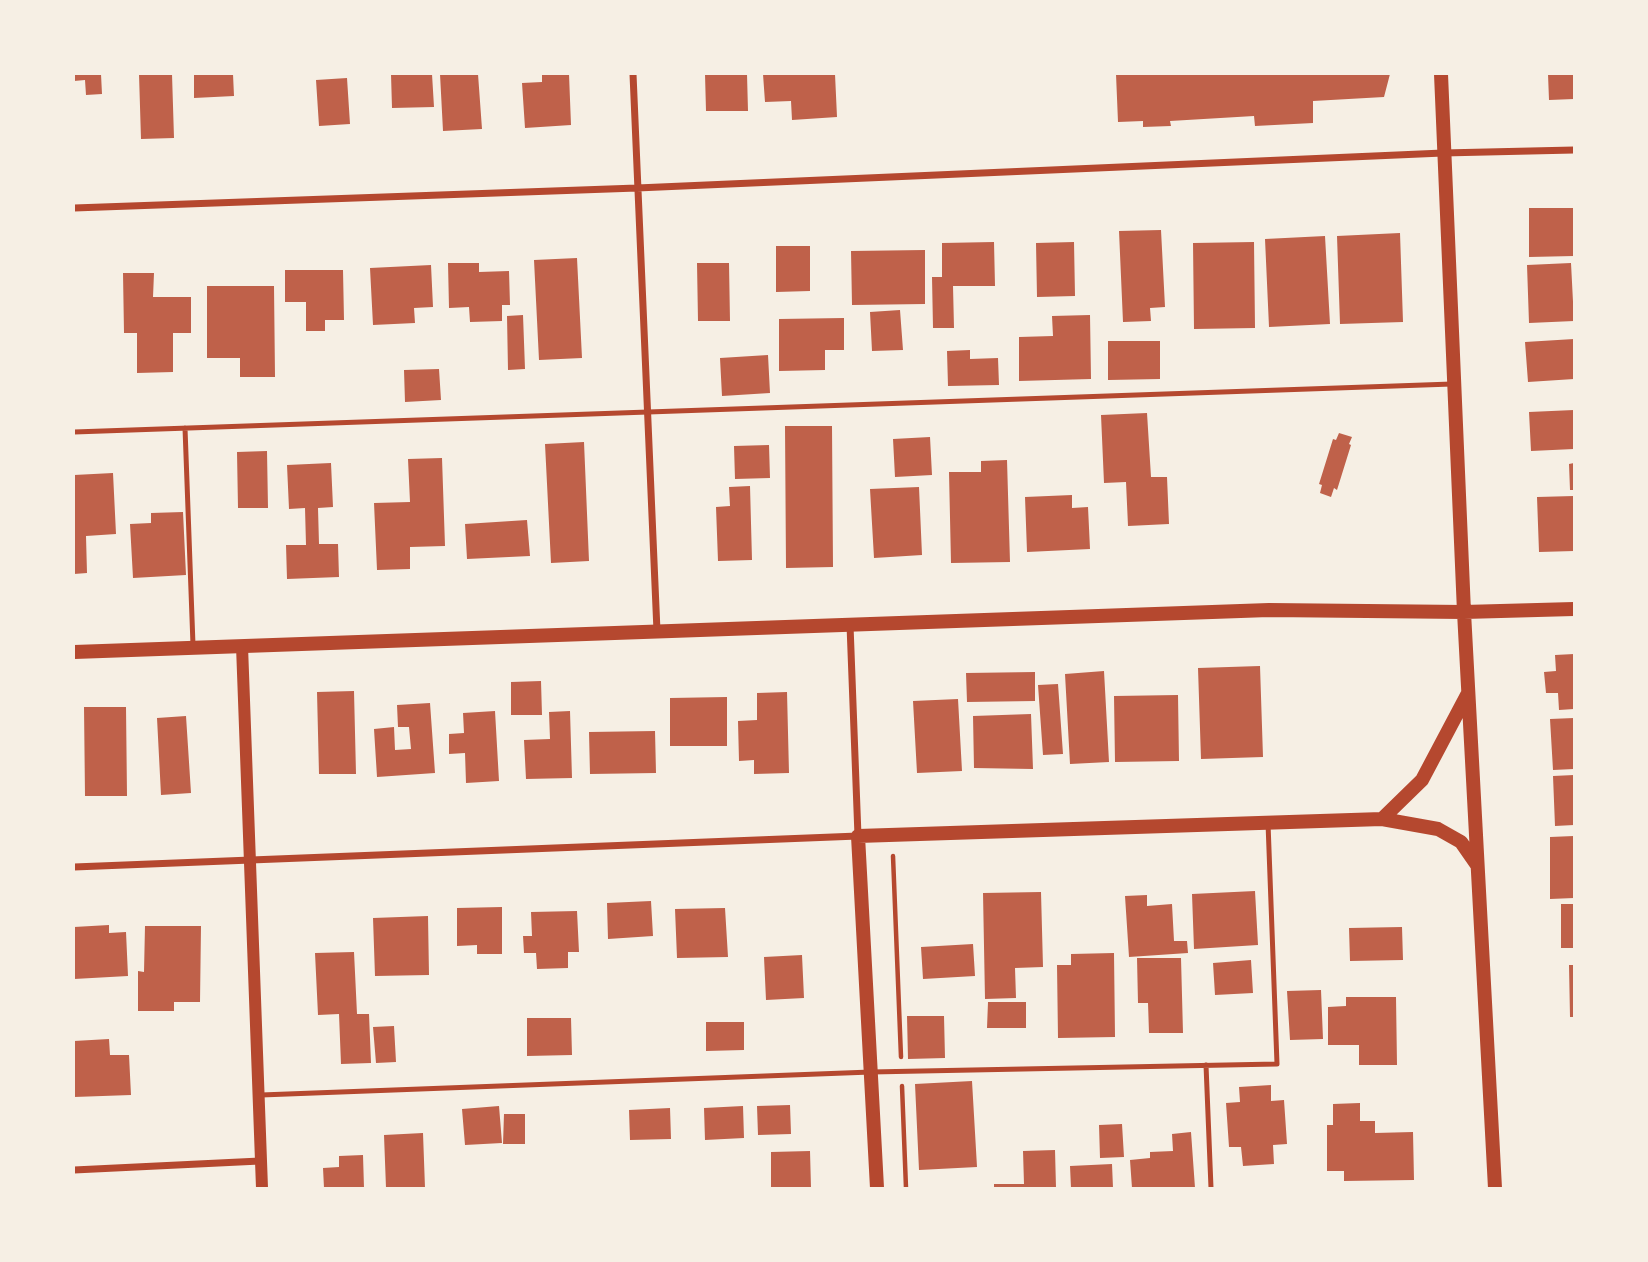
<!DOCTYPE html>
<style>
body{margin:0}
#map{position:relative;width:1648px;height:1262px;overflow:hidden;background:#f6efe4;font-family:"Zilla Slab",serif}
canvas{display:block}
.frame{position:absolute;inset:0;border:75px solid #f6efe4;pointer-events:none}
</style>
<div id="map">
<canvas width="1648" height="1262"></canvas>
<div class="frame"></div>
</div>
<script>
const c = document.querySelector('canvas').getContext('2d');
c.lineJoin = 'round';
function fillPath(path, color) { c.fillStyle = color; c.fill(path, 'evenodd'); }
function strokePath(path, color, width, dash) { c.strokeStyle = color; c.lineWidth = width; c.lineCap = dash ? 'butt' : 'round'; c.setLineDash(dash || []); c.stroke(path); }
fillPath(new Path2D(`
 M74 74H101L102 94 86 95 85 80 74 81Z
 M139 74H172L174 138 141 139Z
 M194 74H233L234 96 194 98Z
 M391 74H432L434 107 392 108Z
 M440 74H478L482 129 443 131Z
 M542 74H569L571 125 525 128 522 83 542 82Z
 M705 74H747L748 111H706Z
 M763 74H835L837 117 792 120 791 101 765 102Z
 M1116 74H1390L1384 97 1313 101V123L1255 126 1254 116 1170 121 1171 126 1143 127V121L1118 122Z
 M1548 74H1574V99L1549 100Z
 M347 78 350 124 319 126 316 80Z
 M1529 208H1574V256L1529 257Z
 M1161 230 1165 307 1150 308 1151 321 1123 322 1119 231Z
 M1400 233 1403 322 1340 324 1337 236Z
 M1325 236 1330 324 1269 327 1265 239Z
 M994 242 995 286H953L954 328H933L932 277H942V243Z
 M1074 242 1075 296 1037 297 1036 243Z
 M1254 242 1255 328 1194 329 1193 243Z
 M776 246H810V291L776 292Z
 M925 250V304L852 305 851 251Z
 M577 258 582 358 539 360 534 260Z
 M448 263H479V272L509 271 510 305H502V321L470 322 469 307 449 308Z
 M697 263H729L730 321H698Z
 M1571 263 1574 321 1529 323 1527 265Z
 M431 265 433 307 414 308 415 323 373 325 370 268Z
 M285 270H343L344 320H325V331H306V302H285Z
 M123 273H154L153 297H191V333H173V372L137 373V333H124Z
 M207 286H274L275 377H240V358H207Z
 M900 310 903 350 872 351 870 312Z
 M523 315 525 369 508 370 507 316Z
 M1090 315 1091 379 1019 381V337L1053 336 1052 316Z
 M844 318V350H825V370L779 371V319Z
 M1574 339V379L1528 382 1525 342Z
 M1108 341H1160V379L1108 380Z
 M970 350V359L998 358 999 385 948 386 947 351Z
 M768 355 770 393 722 396 720 358Z
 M439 369 441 400 405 402 404 370Z
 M1574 410V449L1531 451 1529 412Z
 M1147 413 1151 477H1167L1169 524 1128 526 1126 482 1104 483 1101 415Z
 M785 426H832L833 567 786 568Z
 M1339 433 1352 437 1349 444 1351 445 1337 490 1334 488 1331 497 1320 493 1322 485 1319 484 1333 439 1336 440Z
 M930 437 932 475 895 477 893 439Z
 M584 442 589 561 551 563 545 444Z
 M769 445 770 478 735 479 734 446Z
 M267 451 268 508H238L237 452Z
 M442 458 445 546 410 547V569L377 570 374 503 410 502 408 459Z
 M1007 460 1010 562 951 563 949 472H981V461Z
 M331 463 333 507 318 508 319 544H338L339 577 287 579 286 545H306L305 508 289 509 287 465Z
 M1574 463V490H1570L1569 464Z
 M113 473 116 534 86 536 87 573 74 574V475Z
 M750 486 752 560 718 561 716 507 730 506 729 487Z
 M919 487 922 555 874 558 870 489Z
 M1072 495V508L1088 507 1090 549 1027 552 1025 497Z
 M1574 496V551L1539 552 1537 497Z
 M183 512 186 575 133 578 130 524 151 523V513Z
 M527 520 530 556 467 559 465 524Z
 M1574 654V709L1559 710 1558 693H1546L1544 672 1556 671 1555 655Z
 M1260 666 1263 757 1201 759 1198 668Z
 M1104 671 1109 762 1070 764 1065 674Z
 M1035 672V701L967 702 966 673Z
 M541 681 542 715H511V682Z
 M1058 684 1063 754 1043 755 1038 685Z
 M354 691 356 774H319L317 692Z
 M787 692 789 773 754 774V760L739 761 738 721 757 720V693Z
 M1178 695 1179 761 1115 762 1114 696Z
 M727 697V746H670V698Z
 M958 699 962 771 917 773 913 701Z
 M430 703 435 773 377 777 374 729 394 727 395 750 411 749 409 727H398L397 705Z
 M84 707H126L127 796H85Z
 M495 711 499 781 466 783 465 753 449 754V734L464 733 463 713Z
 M570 711 572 778 526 779 524 740 550 739 549 712Z
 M1031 714 1033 769 974 768 973 716Z
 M186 716 191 793 161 795 157 718Z
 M1574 718V769L1553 770 1550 719Z
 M655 731 656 773 590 774 589 732Z
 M1574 775V825L1555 826 1553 776Z
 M1574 836V898L1550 899V837Z
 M1255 891 1258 945 1194 949 1192 894Z
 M1041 892 1043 967 1015 968 1016 998 985 999 983 893Z
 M1147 895V906L1172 904 1174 941H1187L1188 953 1129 957 1125 896Z
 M651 901 653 936 608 939 607 903Z
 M1561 904H1574V948H1561Z
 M502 907V954H477V945L457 946V908Z
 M725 908 728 957 677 958 675 909Z
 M577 911 579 952H568V968L537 969 536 953H524L523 936H532L531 912Z
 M428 916 429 975 375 976 373 918Z
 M109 925V933L126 932 128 976 74 979V927Z
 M145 926H201L200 1002H174V1011H138V971L144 972Z
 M1402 927 1403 960 1350 961 1349 928Z
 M973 944 975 976 923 979 921 947Z
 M354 952 357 1014H369L371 1063 341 1064 339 1014 318 1015 315 953Z
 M1114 953 1115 1037 1058 1038 1057 965H1071V954Z
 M802 955 804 998 766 1000 764 957Z
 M1137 958H1181L1183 1033H1149L1148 1003H1138Z
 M1251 960 1253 993 1215 995 1213 963Z
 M1569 965H1574V1017H1570Z
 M1321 990 1323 1039 1290 1040 1287 991Z
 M1346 997H1396L1397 1065H1359V1045H1328V1007L1346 1006Z
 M988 1002H1026V1028H987Z
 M907 1016H944L945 1058 908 1059Z
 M527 1018H571L572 1055 527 1056Z
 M706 1022H744V1050L706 1051Z
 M394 1026 396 1062 376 1063 373 1027Z
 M109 1039 110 1055H129L131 1095 74 1097V1041Z
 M972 1081 977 1167 919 1170 915 1084Z
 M1271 1085V1101L1284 1100 1287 1144 1273 1145 1274 1164 1243 1166 1241 1147H1229L1226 1103 1240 1102 1239 1087Z
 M1360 1103V1121H1375V1133L1413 1132 1414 1180 1344 1181V1171H1327V1125H1333V1104Z
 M790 1105 791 1134 758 1135 757 1106Z
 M499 1106 502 1143 465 1145 462 1109Z
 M743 1106 744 1138 705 1140 704 1108Z
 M670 1108 671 1139 630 1140 629 1110Z
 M504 1114H525V1144H503Z
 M1122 1124 1124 1157 1100 1158 1099 1125Z
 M1191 1132 1195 1188H1132L1130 1160 1150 1158V1152L1173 1151 1172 1134Z
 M423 1133 425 1188H386L384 1135Z
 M1055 1150 1056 1188H994V1184H1024L1023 1151Z
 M810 1151 811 1188H771V1152Z
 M363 1155 364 1188H324L323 1168 339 1167V1156Z
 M1112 1164 1113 1188H1071L1070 1166Z`), '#bf614a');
strokePath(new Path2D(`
 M893 856 901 1057
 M902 1086 906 1188`), '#b5482f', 4.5);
strokePath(new Path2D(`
 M185 428 193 645
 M74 432 1452 384
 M1206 1065 1211 1188
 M261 1095 871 1072 1277 1064 1268 823`), '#b5482f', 5);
strokePath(new Path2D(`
 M633 74 657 631
 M74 208 637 188 1443 153 1574 150
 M74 867 858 836 850 625
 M74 1170 260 1161`), '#b5482f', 7);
strokePath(new Path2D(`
 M242 646 262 1188`), '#b5482f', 12);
strokePath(new Path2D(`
 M1441 74 1464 612 1495 1188
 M74 652 1269 610 1464 612 1574 609
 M1382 819 1438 829 1461 842 1477 865
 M877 1188 858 836 1382 819 1422 780 1467 695`), '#b5482f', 14);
</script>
